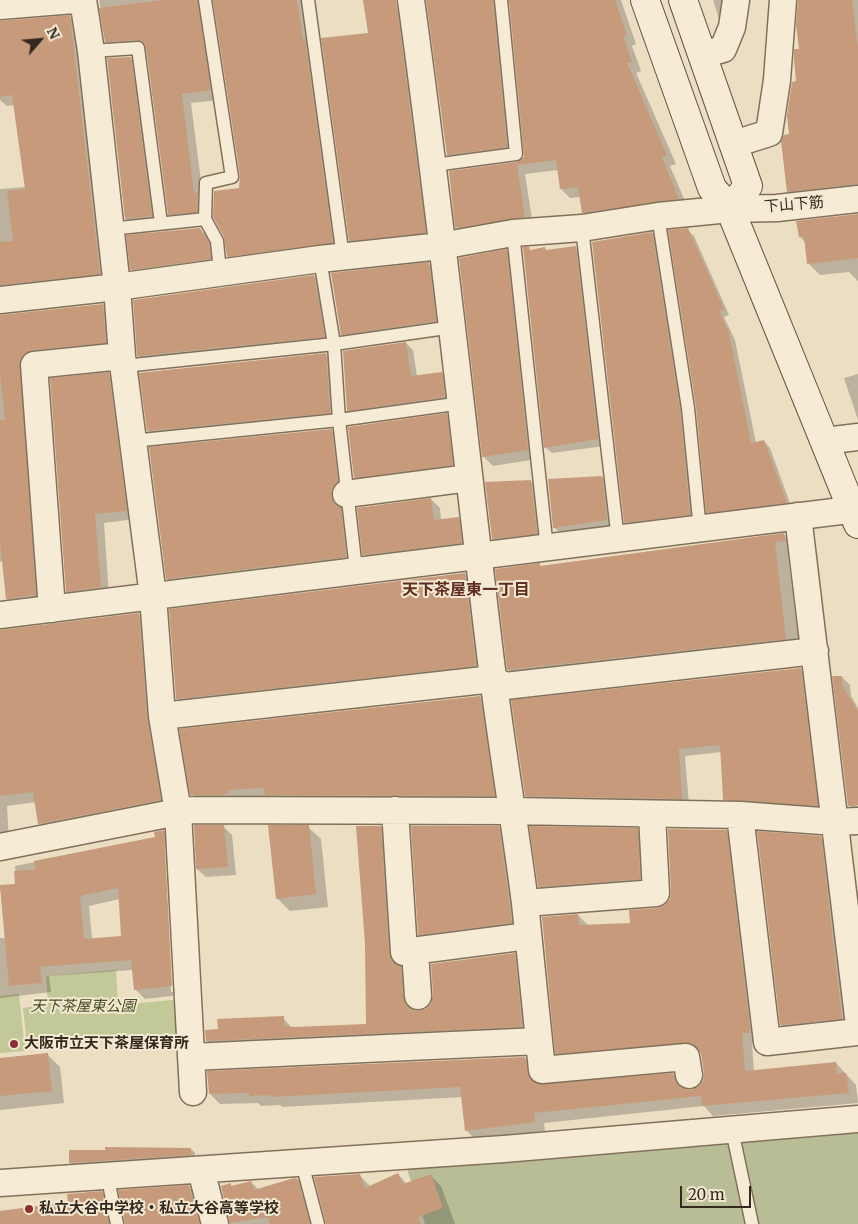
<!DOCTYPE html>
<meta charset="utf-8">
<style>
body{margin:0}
#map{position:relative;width:858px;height:1224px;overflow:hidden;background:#ebdec3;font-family:Merriweather,serif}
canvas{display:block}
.north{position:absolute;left:15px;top:15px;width:50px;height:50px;-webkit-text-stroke:4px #f3e9d2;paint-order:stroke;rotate:63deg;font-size:14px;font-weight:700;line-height:20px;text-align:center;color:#34291e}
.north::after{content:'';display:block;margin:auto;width:18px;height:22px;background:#34291e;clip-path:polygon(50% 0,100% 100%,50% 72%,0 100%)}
.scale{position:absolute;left:680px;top:1186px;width:71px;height:22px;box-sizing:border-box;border:2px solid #34291e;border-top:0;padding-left:6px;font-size:15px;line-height:18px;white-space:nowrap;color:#34291e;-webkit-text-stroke:4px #f3e9d2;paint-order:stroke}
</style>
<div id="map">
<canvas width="858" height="1224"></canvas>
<div class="north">N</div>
<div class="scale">20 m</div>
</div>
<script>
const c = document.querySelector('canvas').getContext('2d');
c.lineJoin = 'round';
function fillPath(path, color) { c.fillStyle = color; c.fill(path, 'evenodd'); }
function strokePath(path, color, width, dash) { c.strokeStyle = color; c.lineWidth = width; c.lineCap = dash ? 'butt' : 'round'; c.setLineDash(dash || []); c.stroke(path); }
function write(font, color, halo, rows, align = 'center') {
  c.font = font + ' Merriweather,"Noto Sans JP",serif'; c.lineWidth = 4; c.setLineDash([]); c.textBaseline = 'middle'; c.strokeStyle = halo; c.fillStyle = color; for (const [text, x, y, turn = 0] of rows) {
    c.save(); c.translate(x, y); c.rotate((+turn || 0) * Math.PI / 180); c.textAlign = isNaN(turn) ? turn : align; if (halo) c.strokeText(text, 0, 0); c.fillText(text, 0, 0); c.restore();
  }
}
fillPath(new Path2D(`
 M116 970 118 1005 183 999 185 1034 27 1045 23 1008 48 1004 46 976Z
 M19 994 25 1051 0 1053V996Z`), '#c3c898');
fillPath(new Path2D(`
 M858 1129V1224H425L406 1166Z`), '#b9bd96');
fillPath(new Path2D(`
 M99 0H304L342 252 237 266 228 256 241 176 213 1 207 6 219 100 191 103 206 221 179 224 169 214 146 49 115 51 106 41Z
 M364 0H394L396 9 406 18 435 242 360 250 350 240 369 34Z
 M427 0H621L636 44 632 46 641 71 636 73 676 164 670 166 688 208 593 222 583 212 581 197 570 198 561 189 558 170 525 174 533 226 466 237 457 228 525 157 511 1 505 3 516 156 457 164 448 155Z
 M713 0H726L722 22 719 19Z
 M799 0H858V197L800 203 789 191 790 135 800 50Z
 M70 17 79 26 109 283 0 298V189L26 187 15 105 7 106 0 100V21Z
 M130 58 139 66 160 225 134 227 126 219Z
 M858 215V281L849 272 820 275 808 263 806 243 800 237Z
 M200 229 213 242 223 271 144 282 131 269Z
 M687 230 694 236 729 315 724 317 735 340 756 443 764 441 770 448 792 509 714 518 708 512Z
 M652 233 661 242 698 523 634 531 626 522Z
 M575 247 582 254 604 446 552 453 545 447 529 248 531 251 545 249 548 251Z
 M506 251 516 260 537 459 493 466 483 456Z
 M429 264 440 275 447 332 353 346 342 334Z
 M314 276 324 286 334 346 148 366 138 356 134 301Z
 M103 305 112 314 115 352 42 359 45 605 16 608 7 599 3 561 0 562V316Z
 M406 343 413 350 417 376 442 373 449 380 451 404 355 417 348 410Z
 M326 354 337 366 341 424 159 442 148 431Z
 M109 374 117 383 135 519 104 523 109 596 76 600 67 591Z
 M858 374V420L844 378Z
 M446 415 452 420 457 470 360 483 355 477Z
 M331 430 346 445 360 571 182 593 167 579Z
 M602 477 609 484 614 526 561 534 554 527Z
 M531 481 537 488 543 540 499 545 493 539Z
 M431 499 440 508 441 520 458 518 467 527 470 551 372 563 364 555Z
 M784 535 798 549 799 555 788 556 800 653 523 684 508 669 540 565 542 567Z
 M465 574 477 586 488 678 190 711 177 699Z
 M139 614 149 624 170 810 49 833 39 824 36 802 7 806 9 842 0 846V631Z
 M801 669 808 676 824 812 731 806 724 799 721 752 685 756 689 805 533 803 526 796Z
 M842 677 850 685 851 696 858 708 857 814 849 805Z
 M480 697 489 706 503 804H275L268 797 200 803 192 794Z
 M223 826 232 835 236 875 206 877 197 869Z
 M308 827 321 839 328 907 290 911 277 898Z
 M380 827 390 836 398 963 410 977 413 1011 427 1010 432 1004 434 995 515 954 524 963 531 1035 216 1050 207 1041 283 1018 292 1028 367 1025Z
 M499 827 504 833 517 928 425 940 419 935Z
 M637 829 650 842 652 892 552 899 539 886Z
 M164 831 173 841 181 995 145 999 135 989 133 970 49 976 51 992 0 998V938H5L0 886 17 885 15 866 156 838ZM164 847H166L174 992H171ZM120 899 123 937 92 939 89 906Z
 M726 831 737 842 759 1043H752L754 1072 836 1063 856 1085 858 1103 713 1116 704 1106 544 1123 545 1132 477 1141 466 1130 463 1097 282 1107 280 1105 261 1106 258 1103 220 1104 210 1094 525 1058 536 1068 539 1085 673 1074 684 1085 685 1090 691 1091 699 1088 704 1081 705 1073 702 1053 567 1064 557 1053 578 915 589 926 632 925 665 906Z
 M758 833 821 837 825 842 846 1023 786 1029 781 1025Z
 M48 1055 60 1067 64 1103 0 1110V1059Z
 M191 1149 195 1153V1159L74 1167 70 1163Z
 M398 1174 407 1184 431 1176 441 1186 455 1224H327L359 1175 370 1186Z
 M297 1180 308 1191 317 1224H230L222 1186 230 1184 233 1187 251 1182 259 1190Z
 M189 1187 200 1197 207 1224H126Z
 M102 1192 112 1203 117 1224H0V1213L69 1203Z`), '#0003');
fillPath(new Path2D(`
 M163 0H197L211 90 182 94 194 193 198 192 197 212 168 215 146 46 138 40 105 42 99 8Z
 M213 0H297L303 39H305L333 243 227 257 224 237 213 217 214 191 239 188 240 176Z
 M363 0H396L426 233 349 241 321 38 368 33Z
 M426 0H493L507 147 447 155Z
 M509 0H615L627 35 623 36 632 62 627 63 667 155 662 157 679 199 582 213 578 187 560 189 556 160 517 165 525 217 455 228 449 171 517 162 524 157Z
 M798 0H852L858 49V184L787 192 781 141 784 135 789 134 787 116 792 82 796 81 794 59V49H799L796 24Z
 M70 15 100 274 0 285V242L13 241 7 191 25 189 12 95 0 97V21Z
 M131 57 152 216 125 219 107 58Z
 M858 214V258L807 264 804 237H799L796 221Z
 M200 228 209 243 211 259 130 270 126 235Z
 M688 228 724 309 719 310 729 333 751 443 764 440 787 503 706 513 696 407 668 230Z
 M652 232 680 409 690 515 624 523 592 242Z
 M576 246 598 439 544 448 523 247H529L530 250 545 247 546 250Z
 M507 249 528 450 482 457 459 258Z
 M429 262 436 321 341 335 331 273Z
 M314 275 325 337 137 356 133 300Z
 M103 304 106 343 32 350 25 353 20 359 36 595 6 599 0 543V420H5L0 374V315Z
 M406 342 411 376 442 372 445 397 347 411 343 351Z
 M326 353 330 413 147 431 139 373Z
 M109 372 127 511 95 514 101 587 66 592 50 378Z
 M447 413 453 465 354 478 348 427Z
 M332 429 338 482 332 488 331 495 334 503 341 508 346 557 166 579 149 447Z
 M602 476 607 520 553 528 548 479Z
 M531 480 537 534 492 539 485 482Z
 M431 498 434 520 459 517 462 543 362 555 357 508Z
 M784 533 786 541 775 542 786 639 507 670 495 569 540 563V566Z
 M465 573 476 666 176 699 169 609Z
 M139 613 147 717 161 800 38 824 33 792 0 796V630Z
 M801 668 818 806 723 800 720 745 679 749 682 799 525 796 511 700Z
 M832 676H842L843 687 858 711V805L848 806Z
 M480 696 495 796 265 795 264 788 228 790 229 793 221 795H190L179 729Z
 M194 825H224L228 867 196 869Z
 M268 825H309L316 894 276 899Z
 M356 826H381L389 953 392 961 401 966 403 997 406 1005 412 1010 419 1011 426 1009 431 1003 433 995 431 964 515 953 522 1027 206 1041 205 1030 218 1029 217 1019 284 1016V1026L295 1027 366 1024 365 944Z
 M411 826H499L512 923 418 935Z
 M529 826 638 828 640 879 538 887Z
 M668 829 727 830 750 1030 749 1033H742L745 1071 836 1062 837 1074 846 1073 849 1093 702 1106 701 1096 534 1113 535 1122 465 1131 460 1087 270 1097V1095L249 1096V1093L209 1094 207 1071 525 1057 530 1078 536 1084 673 1073 677 1084 683 1089 691 1090 698 1087 703 1081 704 1073 701 1054 697 1047 692 1043 555 1054 542 917 578 914 579 925 630 923 629 910 657 908 665 905 670 899 671 892Z
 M164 830 172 986 134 990 131 960 40 967 42 983 9 986 0 885 15 884 14 871 36 869 34 861 155 837 154 832ZM118 888 121 936 84 939 80 896Z
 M757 831 821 836 842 1019 780 1025Z
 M48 1053 52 1091 0 1096V1058Z
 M105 1147 191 1148V1155L69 1163V1150H105Z
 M398 1173 403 1184 431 1174 443 1208 418 1217 421 1224H326L314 1177 360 1174 365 1188Z
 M294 1178 298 1179 310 1224H270L268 1217 230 1223 221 1186 231 1183V1186L251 1181 254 1190Z
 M189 1185 200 1224H125L118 1190Z
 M102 1191 109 1224H0V1211L68 1202 67 1194Z`), '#c69a7b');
const lane = new Path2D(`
 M308 0 343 257
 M91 51 138 48 161 223
 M434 165 516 154 501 0
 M658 216 688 408 700 530
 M205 219 217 241 220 272
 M582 228 618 540
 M110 229 205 219 206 183 232 177 205 0
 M513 233 547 549
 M320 259 334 344 339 420 356 570
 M124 366 334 344 453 327
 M132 441 339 420 462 403
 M732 1130 752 1224
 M302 1163 318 1224
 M107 1174 117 1224`);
const street = new Path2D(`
 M83 0 91 51 117 287 122 356 153 596 162 716 178 812 193 1092
 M411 0C441 215 463 430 489 645 499 732 514 817 525 903 531 959 536 1015 542 1070L686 1057 689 1075
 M0 6 74 0
 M702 55 723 49 732 27 736 0
 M734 144 769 133 777 80 783 0
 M0 300 117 287 320 259 441 246 513 233 582 228 658 216 730 209 777 208 858 199
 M825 441 858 437
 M346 494 469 478
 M798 516 858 1017
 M52 609 34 365 122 356
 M0 615 858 509
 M162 716 493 679 505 686 815 651
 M395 810 404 952 528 936
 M740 815 767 1042 858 1032
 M0 847 188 810 512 811 740 815 835 822 858 821
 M525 903 656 893 652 814
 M415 951 418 996
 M191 1057 539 1041
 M201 1170 215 1224
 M0 1183 504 1149 858 1119`);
const secondary = new Path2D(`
 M645 0 712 188 730 209 858 524
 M683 0 748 186 730 209`);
strokePath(lane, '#83705b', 15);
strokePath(street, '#83705b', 29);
strokePath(secondary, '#65513e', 30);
strokePath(lane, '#f6ecd5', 12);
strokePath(street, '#f6ecd5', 26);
strokePath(secondary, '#f6ecd5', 28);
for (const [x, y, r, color] of [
 [14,1044,5,"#8e2f31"],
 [29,1209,5,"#8e2f31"]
]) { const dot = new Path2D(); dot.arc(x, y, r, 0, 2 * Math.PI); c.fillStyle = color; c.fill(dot); strokePath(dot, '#f3e9d2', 2); }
write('15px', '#34291e', '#f3e9d2', [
 ["下山下筋",794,205,-5]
]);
write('italic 15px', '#454f26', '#f3e9d2', [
 ["天下茶屋東公園",83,1007]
]);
write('bold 15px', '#34291e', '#f3e9d2', [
 ["大阪市立天下茶屋保育所",24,1044],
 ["私立大谷中学校・私立大谷高等学校",39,1209]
], 'left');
write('bold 16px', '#5e2d20', '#f3e9d2', [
 ["天下茶屋東一丁目",466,590]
]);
</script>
